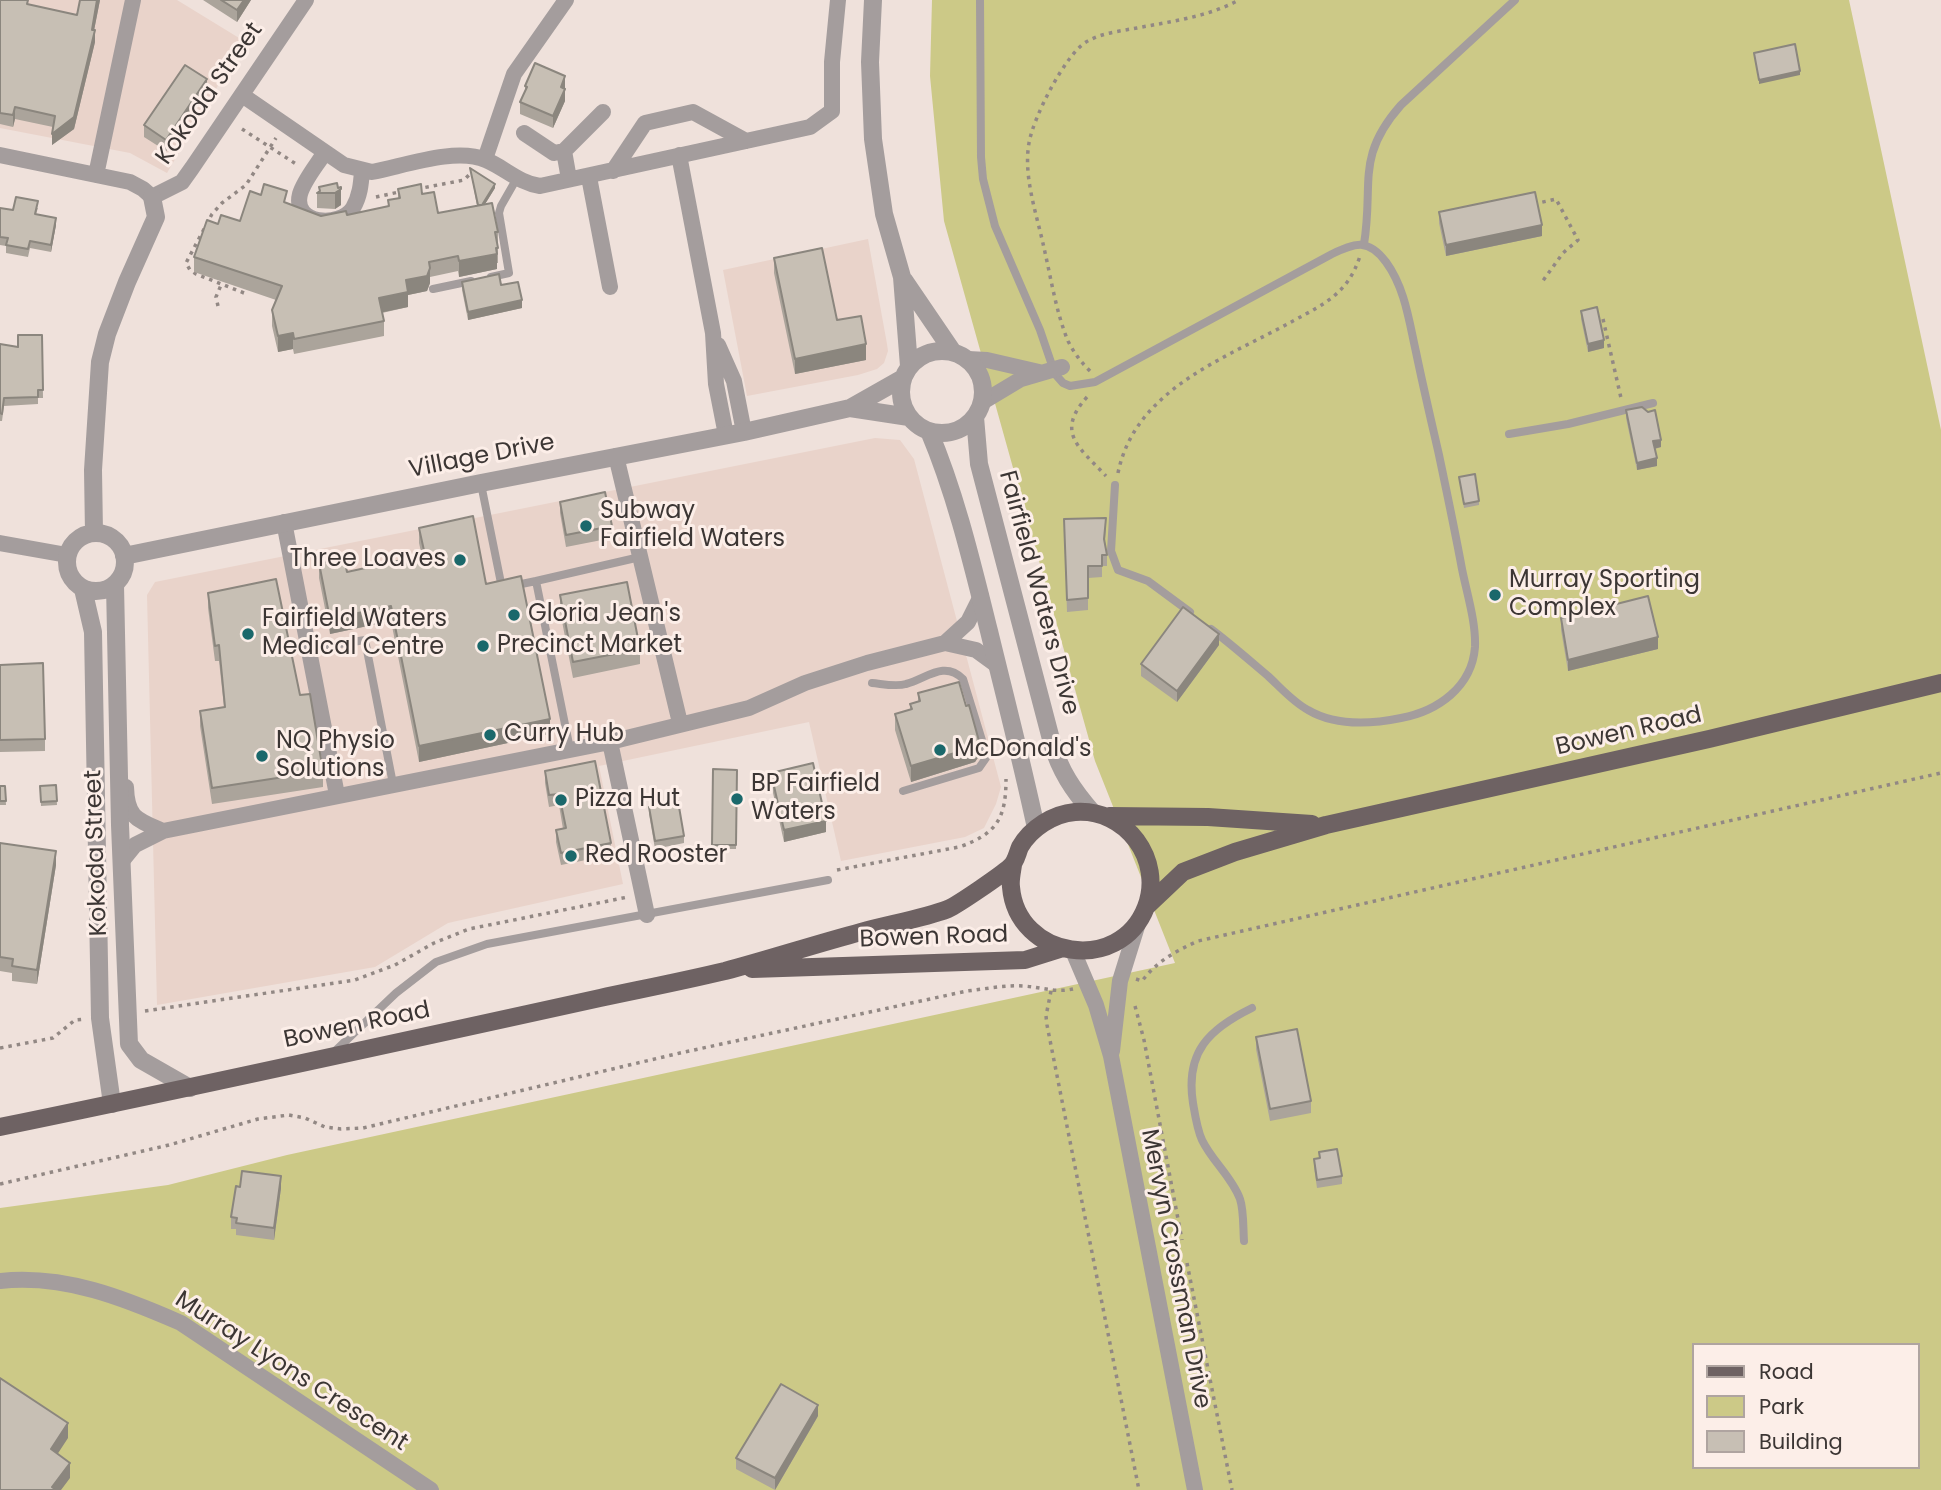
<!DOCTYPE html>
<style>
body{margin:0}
#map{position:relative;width:1941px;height:1490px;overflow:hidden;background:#efe1db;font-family:Poppins,sans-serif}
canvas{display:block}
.legend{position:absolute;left:1692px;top:1343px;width:228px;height:126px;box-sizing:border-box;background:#fceee8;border:2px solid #afa4a0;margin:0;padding:9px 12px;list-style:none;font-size:21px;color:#3c3634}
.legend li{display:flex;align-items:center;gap:14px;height:35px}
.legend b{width:35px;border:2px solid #afa4a0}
</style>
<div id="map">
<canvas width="1941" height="1490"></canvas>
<ul class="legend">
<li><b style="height:9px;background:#6e6263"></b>Road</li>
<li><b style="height:19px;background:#ccc987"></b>Park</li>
<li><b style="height:19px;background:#c7bfb4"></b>Building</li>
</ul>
</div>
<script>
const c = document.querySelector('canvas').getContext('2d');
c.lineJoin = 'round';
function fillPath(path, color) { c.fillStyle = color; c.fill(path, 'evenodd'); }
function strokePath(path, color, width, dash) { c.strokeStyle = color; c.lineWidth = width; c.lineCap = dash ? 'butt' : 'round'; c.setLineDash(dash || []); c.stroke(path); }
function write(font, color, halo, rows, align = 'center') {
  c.font = font + ' Poppins,sans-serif'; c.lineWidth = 6; c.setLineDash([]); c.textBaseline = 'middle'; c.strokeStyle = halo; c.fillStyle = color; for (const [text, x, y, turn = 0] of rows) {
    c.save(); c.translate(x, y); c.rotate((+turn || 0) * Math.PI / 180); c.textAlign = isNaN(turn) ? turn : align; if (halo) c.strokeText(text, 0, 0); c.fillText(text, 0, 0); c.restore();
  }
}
fillPath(new Path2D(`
 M0 0H177L244 41 167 173 130 153 0 128Z
 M868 239 887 344 888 351 884 363 877 369 858 375 747 396 723 270Z
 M875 438 900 440 914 459 1001 787 996 804 984 828 965 837 841 861 809 722 599 766 623 884 448 923 375 967 157 1005 147 595 155 582Z`), '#e9d3ca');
fillPath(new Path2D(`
 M932 0H1849L1941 430V1490H0V1208L168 1185 287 1155 1175 963 1095 761 944 221 930 76ZM1694 1345H1918V1467H1694Z`), '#ccc987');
strokePath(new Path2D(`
 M242 129 296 164
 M417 189 464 180 472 172
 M376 197 399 192
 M1534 204 1556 199 1578 240 1563 253 1542 282
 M244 293 196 274 190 270 186 263 212 214 222 203 246 185 276 138
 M218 306 216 297 221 285
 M1603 319 1621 398
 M1090 371C1081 362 1074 353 1068 341 1056 312 1051 278 1044 248 1037 215 1023 177 1029 143 1033 118 1065 55 1086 42 1101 33 1120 31 1137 28 1173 21 1207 17 1239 0
 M1087 397C1055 433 1079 447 1106 476
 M1118 473C1135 389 1226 358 1293 321 1326 303 1348 293 1360 256
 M837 870 959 847C997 834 1006 818 1006 779
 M1136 979 1142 981C1157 961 1176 951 1198 941L1941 773
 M1051 991 1046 1016 1047 1025 1139 1490
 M1135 1006 1144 1040 1182 1240
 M145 1011 355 980 395 965 434 943 469 929 628 897
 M0 1048 53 1038 75 1020 85 1019
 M0 1184 169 1145 258 1119 289 1115 305 1118 325 1127 341 1129 363 1128 680 1053 967 991C985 989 1004 985 1023 986 1041 987 1055 993 1073 989
 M1187 1263 1232 1490`), '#928884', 3.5, [3.5, 5]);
strokePath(new Path2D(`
 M980 0 981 157 983 179 995 226 1040 330 1055 374 1063 383 1070 386 1095 382 1332 254C1355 243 1368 238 1386 262 1405 288 1409 321 1416 352 1423 386 1431 420 1439 455 1447 493 1455 531 1462 569 1467 594 1476 622 1475 647 1472 687 1438 711 1401 718 1372 724 1335 726 1308 710 1293 702 1281 688 1268 676 1249 660 1231 644 1211 629
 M1364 244C1374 183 1355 157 1401 105L1515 0
 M491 277 509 273 499 213 501 206 517 178
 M433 289 471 281
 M1509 434 1568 424 1653 403
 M481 484 502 588 536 581 570 749
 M1115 485 1111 551 1118 570 1148 581 1190 612
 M536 581 640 557
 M308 649 365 640 393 784
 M872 683C883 684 896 687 906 684 926 679 944 660 963 679L985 750 986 758 979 768 903 791
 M333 1053 396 993 436 962 487 944 828 880
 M1244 1241C1243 1228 1244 1211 1240 1199 1232 1177 1212 1161 1202 1140 1197 1129 1195 1115 1193 1103 1185 1052 1209 1029 1252 1008`), '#a49d9d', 8);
strokePath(new Path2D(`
 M242 95 344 165 372 172C404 166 455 147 486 160 505 168 519 183 540 186L810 127 832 111V62L838 0
 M524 133 554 153 564 151 569 179
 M564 151 603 112
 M325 152C317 165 304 180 300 194 292 225 340 228 353 208 360 196 361 184 362 171
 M0 155 130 182 143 189 152 197 182 182 192 168 306 0
 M679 155 713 333 716 384 726 435
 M485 159 514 74 566 0
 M613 171 645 123 693 112 746 141
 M96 175 133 0
 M589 177 610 287
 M718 345 734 381 744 432
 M968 359 987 360 1039 372
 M981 403 1021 379 1062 367
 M616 456 680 723
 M284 522 337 795
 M0 543 67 555
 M945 643 968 622 981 596
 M610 742 647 915
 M126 787C127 818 137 820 163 831
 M122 861 135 845 163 831 610 742 749 708 805 683 867 663 945 643 976 650 998 666
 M1073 951 1096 1005 1111 1056 1195 1490
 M1112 1051 1120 981 1139 920
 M0 1281C64 1274 124 1298 181 1323L431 1490`), '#a49d9d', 16);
strokePath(new Path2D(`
 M873 0 870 62 873 139 884 214 902 277 909 366
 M904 280 953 352
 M901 392a41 41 0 1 1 82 0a41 41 0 1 1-82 0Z
 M850 408 909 417
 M975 417 979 464 1052 743C1060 771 1073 790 1092 812
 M929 431C956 495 972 563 989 631 1005 697 1022 762 1036 828
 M67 562a29 29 0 1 1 58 0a29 29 0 1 1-58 0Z
 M94 533 93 470 100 362 107 334 127 282 156 217 152 197
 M124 556 481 483 744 432 850 408 903 378
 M115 585 120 825 129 1044 141 1060 190 1088
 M83 589 93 632 100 1018 112 1104`), '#a49d9d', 18);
strokePath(new Path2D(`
 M1109 816 1208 817 1312 824
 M1146 907 1183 872 1235 852 1326 825 1709 739 1941 683
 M752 969 1025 960 1060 949
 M0 1127C200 1086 400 1042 600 998 642 989 683 981 725 971 770 959 816 944 861 932 889 924 922 919 948 909 959 904 1001 875 1010 867 1016 862 1017 854 1020 847 1031 828 1053 814 1075 812 1126 808 1164 860 1146 907 1120 975 1017 959 1011 887 1010 880 1012 872 1013 865`), '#6e6263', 18);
fillPath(new Path2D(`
 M0 0 77 15 100 0 94 30 95 42 74 129 52 145 53 127 15 119 13 127 0 124Z
 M203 0H251L237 22Z
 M565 76V101L553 128 520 114V102L525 91V86Z
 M207 91 166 151 144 137V125Z
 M470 168 495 188 485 204 498 232V263H497V269L459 277 458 271 430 277V283L427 291 408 295V307L382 313 384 321V336L294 354 293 349 278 352 272 326V310L276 300 194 272V257L218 224 240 221 287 203 321 216 347 215 388 206V200L398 198V189L422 194 438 213 477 206Z
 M319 187 338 188 341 205 335 209 317 208V193L319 192Z
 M0 208 13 210 38 208 36 214 56 225 51 252 30 248 28 257 6 253V246L0 245Z
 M1439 212 1542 236 1446 256 1439 223Z
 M774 258 837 320 866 360 795 374 774 273Z
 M462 282 501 285 522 308 468 320 462 290Z
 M1581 311 1604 348 1588 352 1581 319Z
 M42 335 43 398H38V404L4 406 2 421H0V344L18 347Z
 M1626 410 1661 447 1655 449 1657 466 1637 470 1626 418Z
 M1459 477 1479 501V505L1464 508Z
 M560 502 612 526V538L566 547 560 513Z
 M1064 519 1106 529 1105 542 1107 555V566H1102V577L1088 578V610L1067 612Z
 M419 528 486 584 550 734 419 762 391 621 330 634 319 578V563L347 572 422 556 419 543Z
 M208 593 300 695 323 771V787L212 804 200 726V711L224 707 219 661H215L208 608Z
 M560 595 640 649V664L573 678 560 611Z
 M1561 618 1658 649 1568 671 1561 630Z
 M1219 645 1177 702 1141 676V664Z
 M0 665 45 739V751L0 752Z
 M918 693 979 756 975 762 911 782 895 730V714L910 710V704L918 701Z
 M713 769 737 770 736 849H712Z
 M545 771 611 843V855L561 865 556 842V830L563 829 559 805 549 807 545 783Z
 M771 773 826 832 784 842 771 784Z
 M56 785 57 805 41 806 40 786Z
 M0 786H5L6 805H0Z
 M649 807 684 836V843L655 849 649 814Z
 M0 843 56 865 37 984 12 981V973L0 971Z
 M1256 1037 1311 1101V1113L1270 1121 1256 1049Z
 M1319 1152 1342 1176V1184L1317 1188 1314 1167V1159L1319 1158Z
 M240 1187 281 1188 274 1240 236 1235V1229H231V1217Z
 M818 1416 775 1490 736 1469V1458Z`), '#aba49b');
fillPath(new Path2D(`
 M97 0H100L92 41V30Z
 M244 0H251L237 22V10Z
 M95 30V42L74 129 52 145V134Z
 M1800 71V75L1759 84V80Z
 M565 76V88L561 99V87Z
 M207 79V91L166 151V140Z
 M565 89V101L553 128V116Z
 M15 107V119L13 127V115Z
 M495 184V188L479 214V210Z
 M341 189V205L335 209V193Z
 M56 218V225L51 252V245Z
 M1542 225V236L1446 256V245Z
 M497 254V269L459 277V261Z
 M430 268V283L427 291 408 295V307L379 313V298L406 280Z
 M522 300V308L468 320V312Z
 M293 333V349L278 352V336Z
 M1604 340V348L1588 352V344Z
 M866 344V360L795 374V359Z
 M1661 440V447L1653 449V441Z
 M1657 458V466L1637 470V463Z
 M391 606V621L330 634V619Z
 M1219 634V645L1177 702V691Z
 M1658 637V649L1568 671V660Z
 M550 719V734L419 762V746Z
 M979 741V756L975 762 911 782V766Z
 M826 821V832L784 842V830Z
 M56 851V865L37 984V970Z
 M281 1176V1188L274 1240V1228Z
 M818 1405V1416L775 1490V1478Z
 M68 1423V1438L51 1464V1449Z
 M70 1463V1478L61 1490H52V1487Z`), '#8b867e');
const building = new Path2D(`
 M0 0H28L27 4 77 15 80 0H97L92 30H95L74 117 52 134 55 116 15 107 13 115 0 113Z
 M221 0H244L237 10Z
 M1795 44 1800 71 1759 80 1754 53Z
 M535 63 565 76 561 87 565 89 553 116 520 102 527 87 525 86Z
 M185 65 207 79 166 140 144 125Z
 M470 168 495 184 482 205H478Z
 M337 183 338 188 341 187V189L335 193H317L320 191 319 187Z
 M264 184 287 191 284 202 321 216 346 211 347 215 389 206 388 200 400 198 398 189 421 184 422 194 434 192 438 213 492 203 498 232H495L498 248H496L497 254 459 261 458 256 429 262 430 268 427 276 406 280 408 292 379 298 384 321 294 339 293 333 278 336 272 310 282 286 194 257 207 220 218 224 221 215 240 221 250 191 261 195Z
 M1535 192 1542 225 1446 245 1439 212Z
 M16 197 38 201 35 214 56 218 51 245 30 241 28 249 6 245 8 238 0 237V208L13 210Z
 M822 248 837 320 861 316 866 344 795 359 774 258Z
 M499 274 501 285 518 282 522 300 468 312 462 282Z
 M1597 307 1604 340 1588 344 1581 311Z
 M18 335H42L43 390H38V397L4 398 2 414 0 413V344L18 347Z
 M1642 407 1648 412 1655 410 1661 440 1653 441 1657 458 1637 463 1626 410Z
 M1475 474 1479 501 1464 504 1459 477Z
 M605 492 612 526 566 535 560 502Z
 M473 516 486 584 521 576 550 719 419 746 391 606 330 619 319 563 344 558 347 572 425 555 419 528Z
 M1106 518 1104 539 1107 555H1102V566H1088V598L1067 600 1064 519Z
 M276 579 300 695 310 694 323 771 212 788 200 711 225 707 219 645 215 646 208 593Z
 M627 582 640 649 573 662 560 595Z
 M1648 596 1658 637 1568 660 1561 618Z
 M1183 607 1219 634 1177 691 1141 664Z
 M43 663 45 739 0 740V665Z
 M959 682 966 706 969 705 979 741 975 747 911 766 895 714 912 709 910 704 920 701 918 693Z
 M595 761 611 843 561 853 556 830 566 828 559 794 549 795 545 771Z
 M813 763 826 821 784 830 771 773Z
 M713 769 737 770 736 845H712Z
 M56 785 57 801 41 802 40 786Z
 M0 786H5L6 801H0Z
 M678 801 684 836 655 841 649 807Z
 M0 843 56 851 37 970 12 966 13 959 0 957Z
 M1297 1029 1311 1101 1270 1109 1256 1037Z
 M1337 1149 1342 1176 1317 1180 1314 1159 1320 1158 1319 1152Z
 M242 1171 281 1176 274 1228 236 1223 237 1218 231 1217 236 1186 240 1187Z
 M0 1378 68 1423 51 1449 70 1463 52 1487 54 1488 53 1490H0Z
 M781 1384 818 1405 775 1478 736 1458Z`);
fillPath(building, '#c7bfb4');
strokePath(building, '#8b867e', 2);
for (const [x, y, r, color] of [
 [586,526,7,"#1b686b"],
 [460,560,7,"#1b686b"],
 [1495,595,7,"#1b686b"],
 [514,615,7,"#1b686b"],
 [248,634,7,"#1b686b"],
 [483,646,7,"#1b686b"],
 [490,735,7,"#1b686b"],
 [940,750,7,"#1b686b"],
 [262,756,7,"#1b686b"],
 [737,799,7,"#1b686b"],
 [561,800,7,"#1b686b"],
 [571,856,7,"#1b686b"]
]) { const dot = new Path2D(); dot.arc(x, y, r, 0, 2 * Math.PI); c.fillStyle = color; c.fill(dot); strokePath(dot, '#fceee8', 2.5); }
write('24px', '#3c3634', '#fceee8', [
 ["Kokoda Street",210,94,-55],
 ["Village Drive",482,457,-11],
 ["Fairfield Waters Drive",1038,593,75],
 ["Bowen Road",1629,732,-13],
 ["Kokoda Street",97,853,-92],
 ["Bowen Road",934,938,-2],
 ["Bowen Road",357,1026,-12],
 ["Mervyn Crossman Drive",1175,1269,79],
 ["Murray Lyons Crescent",291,1372,33]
]);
write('24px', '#3c3634', '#fceee8', [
 ["Subway",600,512],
 ["Fairfield Waters",600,540],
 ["Three Loaves",446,560,"right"],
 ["Murray Sporting",1509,581],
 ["Complex",1509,609],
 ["Gloria Jean's",528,615],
 ["Fairfield Waters",262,620],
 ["Medical Centre",262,648],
 ["Precinct Market",497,646],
 ["Curry Hub",504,735],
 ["NQ Physio",276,742],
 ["Solutions",276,770],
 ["McDonald's",954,750],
 ["BP Fairfield",751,785],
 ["Waters",751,813],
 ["Pizza Hut",575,800],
 ["Red Rooster",585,856]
], 'left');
</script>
